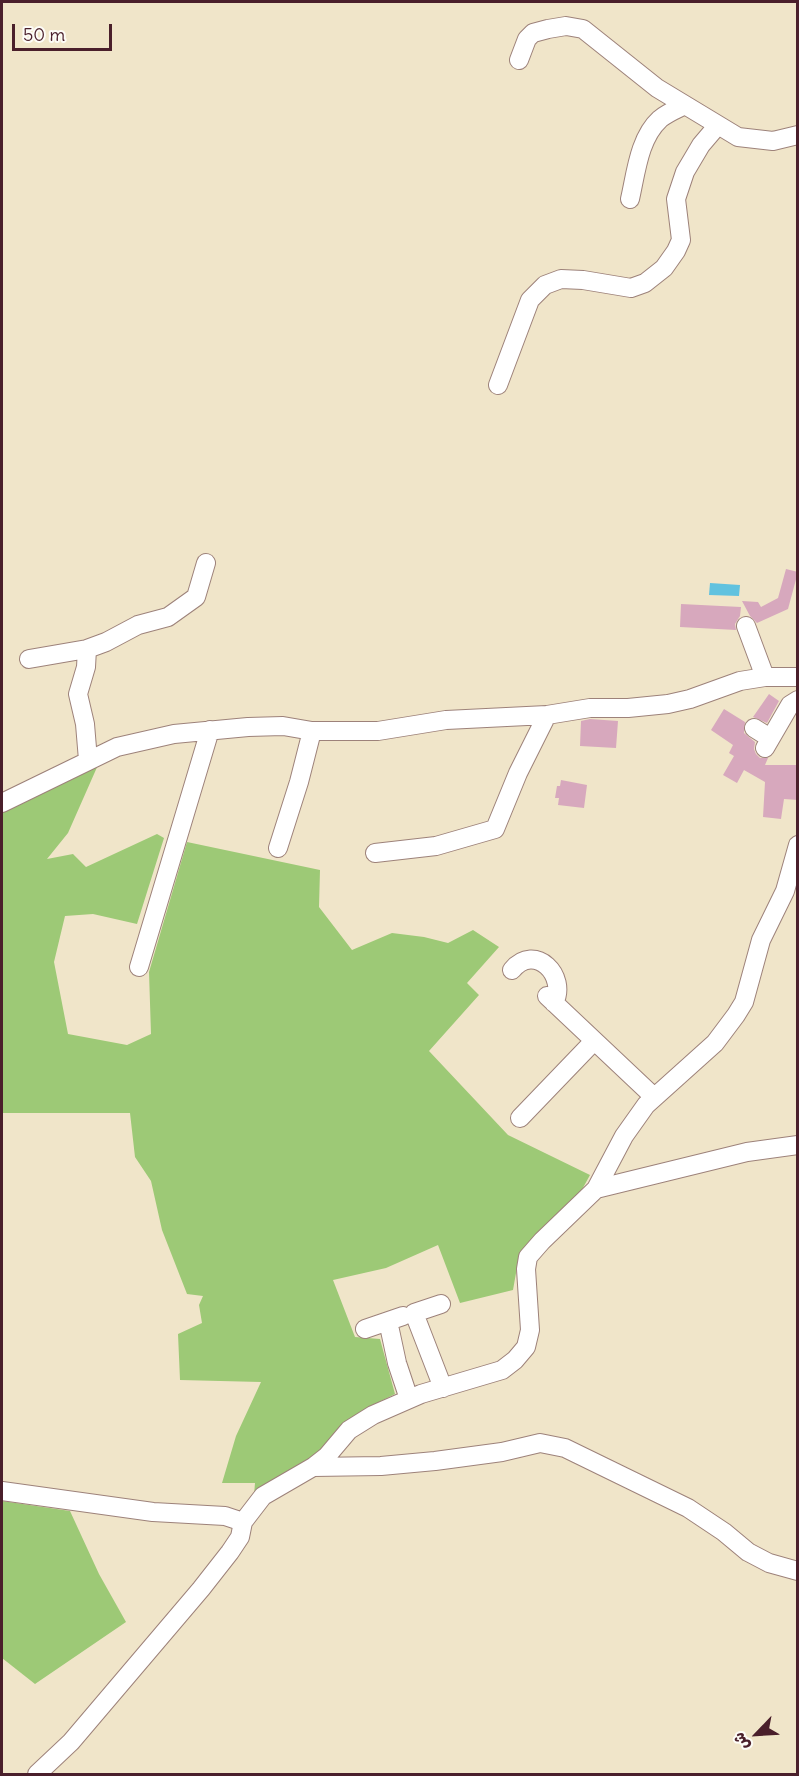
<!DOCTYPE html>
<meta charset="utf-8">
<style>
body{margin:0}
#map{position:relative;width:799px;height:1776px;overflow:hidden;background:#f0e5c9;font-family:Delius,"Playpen Sans Arabic",sans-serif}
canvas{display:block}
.frame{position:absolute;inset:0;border:3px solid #4a1f2b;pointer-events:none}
.north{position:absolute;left:727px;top:1704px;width:60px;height:60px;-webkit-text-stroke:4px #fdfcf7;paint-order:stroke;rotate:245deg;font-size:16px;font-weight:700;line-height:24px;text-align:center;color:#4a1f2b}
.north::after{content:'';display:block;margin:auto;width:21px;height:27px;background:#4a1f2b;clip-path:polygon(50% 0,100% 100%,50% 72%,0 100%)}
.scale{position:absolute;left:12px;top:24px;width:100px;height:27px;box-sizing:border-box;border:3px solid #4a1f2b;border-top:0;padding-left:8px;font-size:18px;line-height:21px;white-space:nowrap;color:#4a1f2b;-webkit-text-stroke:4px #fdfcf7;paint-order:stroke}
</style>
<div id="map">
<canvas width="799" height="1776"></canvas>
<div class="frame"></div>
<div class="north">ش</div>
<div class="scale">50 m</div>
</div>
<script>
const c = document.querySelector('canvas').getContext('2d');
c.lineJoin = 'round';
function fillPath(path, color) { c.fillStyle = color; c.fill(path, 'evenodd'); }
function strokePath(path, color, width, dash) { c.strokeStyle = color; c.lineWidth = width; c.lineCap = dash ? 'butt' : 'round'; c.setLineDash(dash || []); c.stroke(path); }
fillPath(new Path2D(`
 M98 765 68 833 47 859 73 854 86 867 157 834 164 838 137 924 93 914 65 916 54 962 68 1034 127 1045 151 1034 149 972 187 842 320 870 319 907 352 950 392 933 424 937 448 943 473 930 499 947 467 983 479 995 429 1051 508 1135 590 1175 579 1195 519 1256 513 1290 460 1303 438 1245 386 1268 333 1280 355 1337 380 1339 395 1394 369 1407 341 1426 325 1446 301 1466 254 1495 255 1483H222L236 1436 261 1382 180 1380 178 1334 202 1323 199 1305 203 1296 187 1294 162 1230 151 1181 135 1157 130 1113H2V811Z
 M2 1501 70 1511 99 1574 126 1622 35 1684 2 1658Z`), '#9dc976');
fillPath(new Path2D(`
 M710 583 740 585 739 596 709 595Z`), '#61c2df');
fillPath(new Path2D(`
 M786 569 798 572 788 609 757 623 750 616 742 601 758 602 761 607 778 598Z
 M681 604 741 607 740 616 735 624 736 630 680 627Z
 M769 694 779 701 767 723 753 717Z
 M724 709 745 722 744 733 755 742 754 749 756 754 760 758H768L765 765H798V800L784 799 781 819 763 817 765 782 744 770 737 783 723 775 734 756 729 753 733 745 711 730Z
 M590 719 618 721 616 748 580 746 581 721Z
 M561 780 587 785 584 808 558 805 559 798H555L557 786H560Z`), '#d7a8bd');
const minor = new Path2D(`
 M519 60 527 39 533 33 548 29 566 26 583 29 657 88 738 137 773 141 798 135
 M630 199C636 173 639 138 660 119 667 113 677 109 685 105
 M498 385 530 300 545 285 561 279 583 280 631 288 645 283 664 268 676 251 681 240 676 199 685 172 701 145 718 125
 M746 626 765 677
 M87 649 106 642 138 625 168 617 196 597 206 563
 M29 659 87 649 86 667 78 694 85 724 88 760
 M754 728 770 738
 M765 748 790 705 798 700
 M2 803 117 747 174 734 248 727 283 726 312 731H378L446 720 547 715 590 708H628L668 704 690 699 740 681 765 677H798
 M278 848 299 782 312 731
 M375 853 436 846 495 829 518 773 547 715
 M139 967 210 730
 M512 970C535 942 568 976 554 1003
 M547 996 653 1096
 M520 1118 594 1041
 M596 1189 747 1152 798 1145
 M441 1304 414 1313 443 1388
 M388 1321 397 1363 409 1399
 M365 1329 403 1316
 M313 1467 381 1466 435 1461 502 1452 540 1443 565 1448 688 1508 724 1532 748 1552 769 1563 798 1571
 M2 1491 153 1512 225 1516 243 1522
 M37 1774 71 1742 201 1589 230 1552 240 1537 243 1522 263 1496 313 1467 327 1456 349 1430 373 1415 421 1394 502 1370 515 1360 526 1347 530 1330 526 1269 528 1257 542 1241 596 1189 624 1136 646 1105 715 1043 736 1015 744 1002 761 940 785 891 798 845`);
strokePath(minor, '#9d827a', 20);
strokePath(minor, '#fff', 18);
</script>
